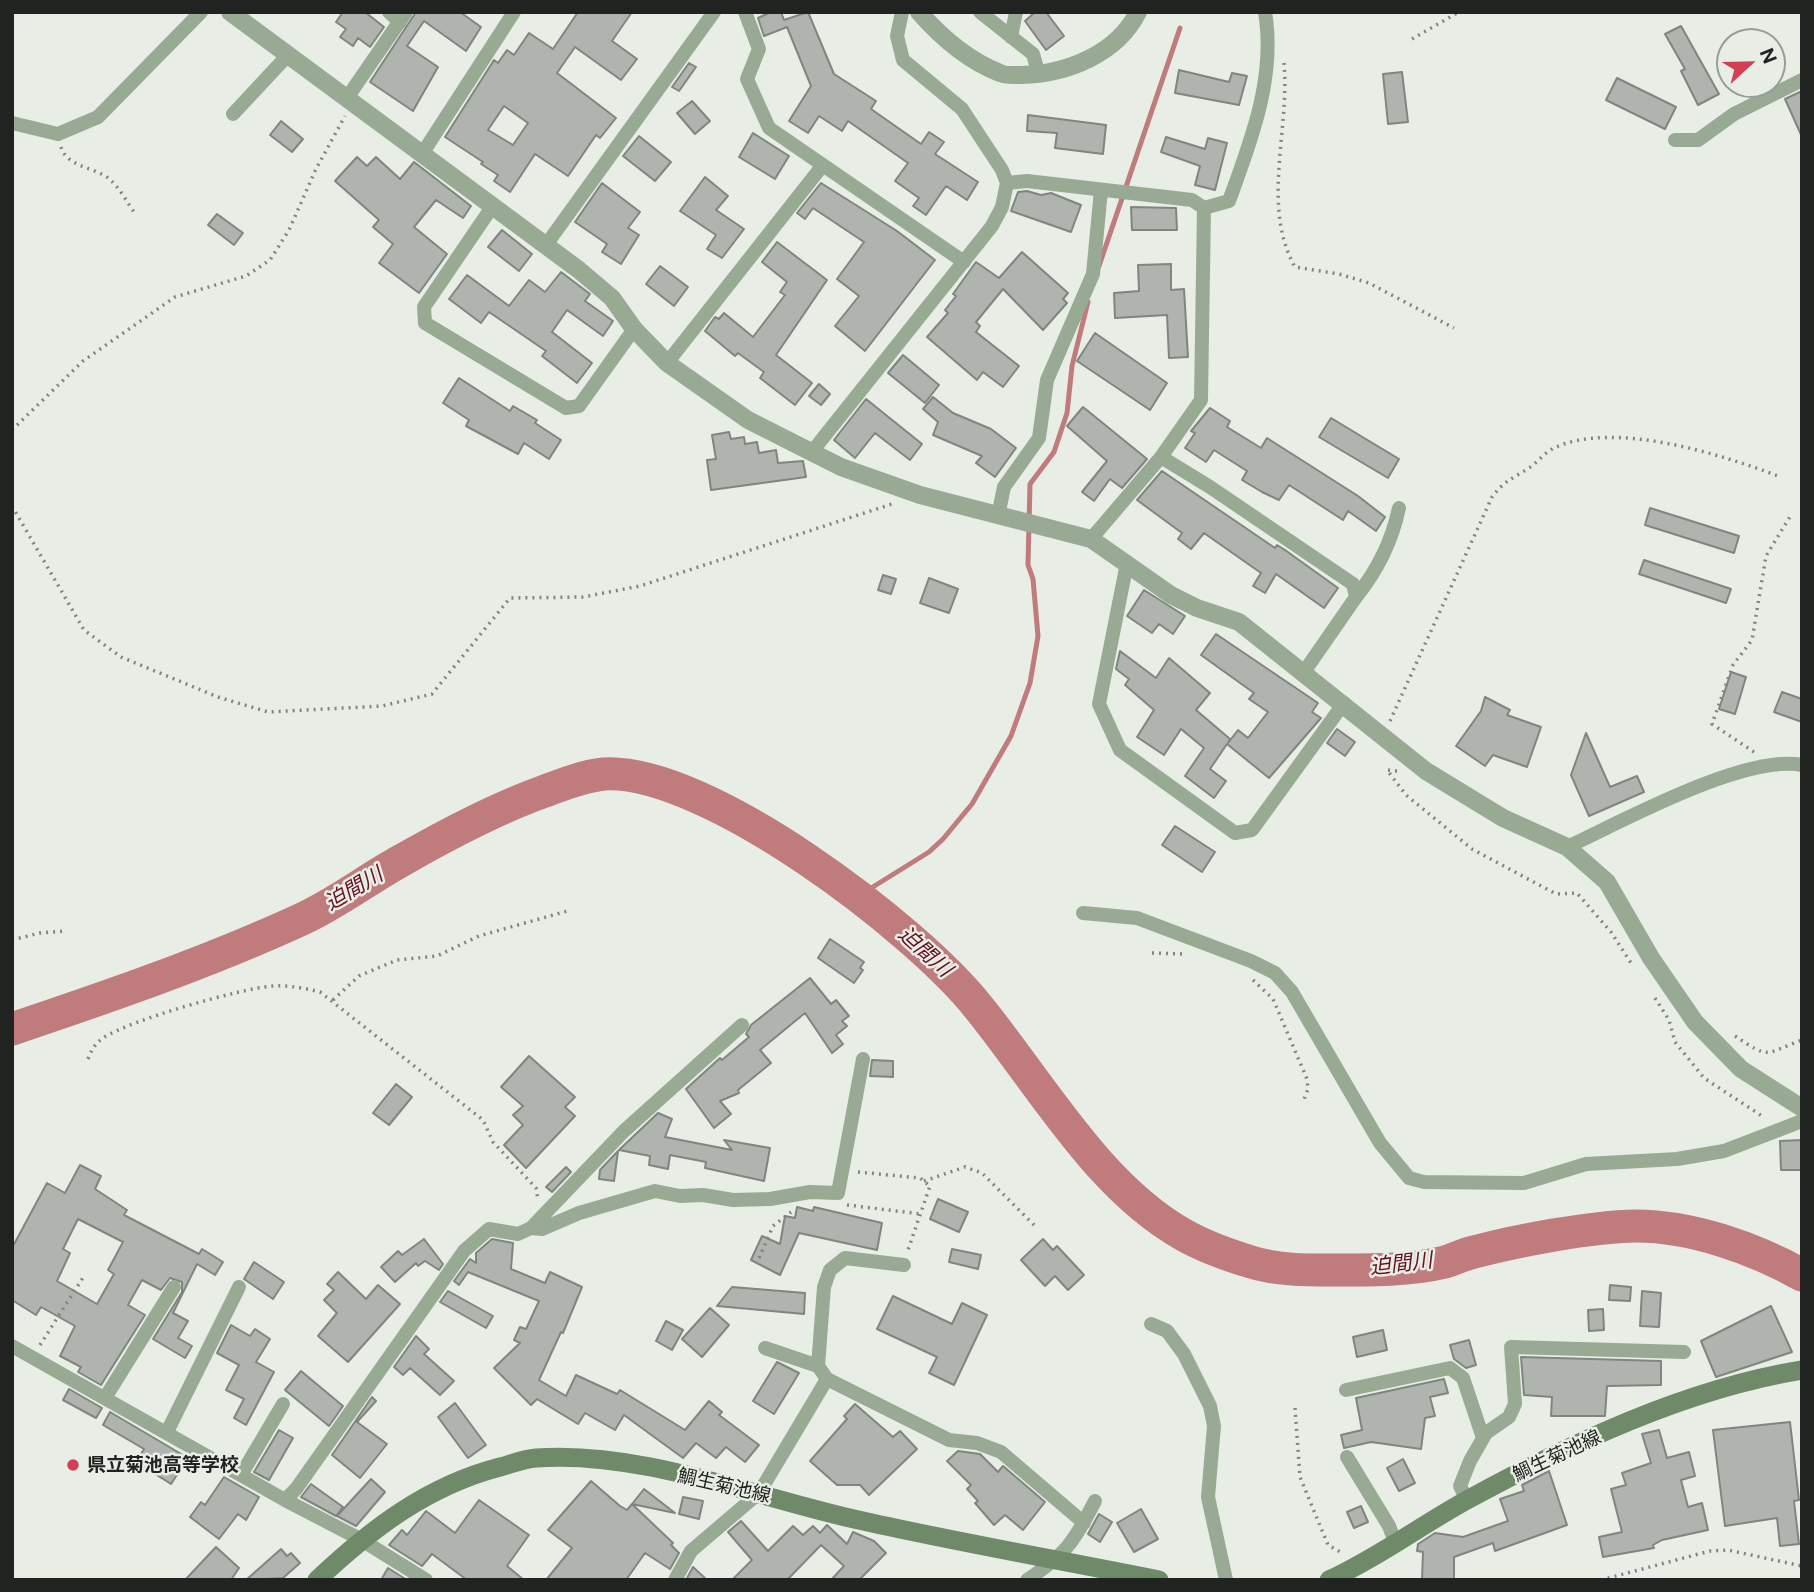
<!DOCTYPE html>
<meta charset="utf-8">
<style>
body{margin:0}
#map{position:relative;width:1814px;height:1592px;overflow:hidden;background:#e8eee6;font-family:"Public Sans",sans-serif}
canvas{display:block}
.frame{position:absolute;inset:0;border:14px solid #212321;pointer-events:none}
.north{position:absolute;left:1716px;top:28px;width:70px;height:70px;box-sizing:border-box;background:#e8eee6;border:2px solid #989d97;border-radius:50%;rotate:68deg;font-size:19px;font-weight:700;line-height:28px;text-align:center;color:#212321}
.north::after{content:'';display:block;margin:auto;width:24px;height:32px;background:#d14153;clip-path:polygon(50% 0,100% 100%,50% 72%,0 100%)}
</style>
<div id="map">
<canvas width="1814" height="1592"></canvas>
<div class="frame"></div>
<div class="north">N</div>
</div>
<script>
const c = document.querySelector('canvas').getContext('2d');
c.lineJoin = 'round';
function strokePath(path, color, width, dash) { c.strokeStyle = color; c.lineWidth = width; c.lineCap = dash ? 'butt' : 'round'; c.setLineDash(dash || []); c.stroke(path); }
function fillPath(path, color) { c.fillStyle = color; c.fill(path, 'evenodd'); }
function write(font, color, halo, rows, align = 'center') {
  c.font = font + ' "Public Sans","Noto Sans JP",sans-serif'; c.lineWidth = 5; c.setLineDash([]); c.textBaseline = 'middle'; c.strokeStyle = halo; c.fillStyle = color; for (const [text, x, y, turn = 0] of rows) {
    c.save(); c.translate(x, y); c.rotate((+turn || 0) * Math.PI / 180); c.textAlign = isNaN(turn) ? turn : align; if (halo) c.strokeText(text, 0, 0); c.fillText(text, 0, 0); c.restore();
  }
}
strokePath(new Path2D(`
 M1099 266 1180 28
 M860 895 929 852 943 839 972 804 1011 736 1030 683 1038 636 1033 579 1028 565 1030 484 1054 452 1067 413 1072 366 1088 302`), '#c07b7d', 5);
strokePath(new Path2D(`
 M12 1029C110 996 206 963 300 920 334 905 365 881 397 863 444 836 494 809 545 791 563 784 584 776 604 774 706 768 917 929 979 1008 1040 1083 1098 1187 1184 1235 1205 1247 1228 1255 1251 1262 1279 1271 1313 1270 1342 1270 1376 1270 1412 1270 1445 1262 1455 1259 1464 1254 1474 1252 1520 1240 1589 1227 1636 1226 1691 1226 1754 1248 1802 1275`), '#c07b7d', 33);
const building = new Path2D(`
 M343 12H365L384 27 370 47 358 38 353 46 340 37 346 29 336 22Z
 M416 12H460L481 27 466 51 424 21 407 46 438 67 413 111 370 82Z
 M578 12H632L612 41 637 59 621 80 575 47 557 73 616 118 600 138 596 135 568 176 535 154 510 192 494 181 498 175 481 164 483 162 445 137 494 60 498 63 507 50 514 55 529 33 553 49ZM504 106 528 123 513 145 488 130Z
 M771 12H781L784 20 808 12 834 74 876 101 871 109 921 144 929 132 944 142 935 154 978 182 967 200 946 186 926 215 913 206 919 198 895 181 908 163 848 121 842 131 819 116 808 133 789 121 811 86 787 27 764 36 758 18Z
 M1035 12H1046L1064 36 1046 50 1025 21Z
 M1681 26 1719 94 1698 105 1681 71 1685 69 1665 34Z
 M689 63 696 67 679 91 672 87Z
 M1179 70 1229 82 1232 73 1247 76 1239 105 1175 93Z
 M1402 72 1408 122 1388 124 1383 74Z
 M1617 78 1676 107 1665 129 1606 100Z
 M1802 91V137L1785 99Z
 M692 101 710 121 695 134 677 113Z
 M1028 115 1106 125 1103 154 1055 148 1057 133 1027 131Z
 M281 121 303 139 292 152 270 135Z
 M753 133 789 156 775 179 739 157Z
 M639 136 671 162 655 181 623 156Z
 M1166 137 1205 149 1208 138 1227 143 1215 190 1195 185 1200 166 1161 152Z
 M357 157 367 166 376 157 400 179 414 162 471 206 463 218 436 200 414 227 447 254 419 293 379 263 393 244 373 227 379 220 335 181Z
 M705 177 728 196 716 210 744 229 722 258 707 249 716 235 680 211Z
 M602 183 640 212 628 228 639 235 621 264 602 252 607 244 575 222Z
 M821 183 897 231 935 260 865 351 835 326 859 296 837 279 864 242 813 208 805 219 797 213Z
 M1027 191 1041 195 1051 193 1081 205 1071 232 1011 211 1018 192Z
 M1131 207 1176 208 1177 230H1132Z
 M217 214 243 233 234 245 208 225Z
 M502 230 532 254 519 271 488 247Z
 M777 242 827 280 776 355 812 383 795 405 760 378 764 372 738 353 735 356 705 331 715 317 719 319 724 313 753 337 785 295 780 292 787 282 762 262Z
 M1022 252 1068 293 1063 299 1067 303 1043 330 1003 289 976 322 980 326 976 332 1019 366 1003 387 983 372 977 380 927 337 948 313 945 310 956 296 953 294 976 262 999 278Z
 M1171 264V290L1184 289 1188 357 1169 358 1167 315 1115 318 1114 293 1139 291 1138 265Z
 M660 266 688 287 674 306 646 284Z
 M561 272 590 294 585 301 613 321 603 336 567 310 552 332 592 363 577 383 542 356 546 351 489 312 481 323 449 299 467 275 509 306 529 280 545 292Z
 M1095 333 1167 383 1150 410 1077 361Z
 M903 355 939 385 925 403 888 373Z
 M459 378 510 411 513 406 537 420 535 423 561 440 549 459 524 443 518 454 466 426 469 420 443 403Z
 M819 384 830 394 821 405 809 396Z
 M933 397 953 413 991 429 1016 448 995 477 976 463 982 456 933 435 938 422 923 409Z
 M866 399 922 444 910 460 875 433 855 458 834 440Z
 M1083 407 1147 459 1122 488 1110 479 1094 501 1082 492 1107 461 1067 426Z
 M1210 408 1230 421 1227 427 1261 448 1267 438 1358 496 1385 517 1376 531 1348 511 1343 520 1289 485 1279 500 1262 492 1242 480 1247 471 1214 450 1206 462 1185 448 1195 433 1191 431Z
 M1331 418 1399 459 1388 478 1319 437Z
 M729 432 731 439 744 437 745 444 757 442 759 453 776 450 778 463 803 461 806 477 711 490 707 460 716 459 712 435Z
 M1162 471 1275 548 1277 545 1285 550 1338 588 1324 608 1276 574 1265 593 1253 586 1261 573 1204 533 1191 549 1178 539 1182 533 1137 500Z
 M1650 508 1739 536 1734 553 1645 525Z
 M1644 560 1731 589 1726 603 1639 574Z
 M883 575 896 579 891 594 878 590Z
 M929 578 958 589 949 613 920 603Z
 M1144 590 1185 616 1173 634 1159 624 1152 633 1127 616Z
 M1216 634 1318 703 1312 712 1321 718 1269 778 1227 744 1210 769 1226 781 1214 798 1185 776 1204 748 1181 729 1164 755 1137 737 1154 710 1125 685 1129 679 1116 669 1120 651 1156 678 1169 658 1210 693 1196 710 1230 739 1228 743 1238 730 1248 738 1268 712 1249 699 1254 693 1201 655Z
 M1731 672 1746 677 1735 714 1719 709Z
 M1782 692 1802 699V722L1774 712Z
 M1485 697 1510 710 1507 715 1541 727 1527 767 1493 755 1485 766 1456 746 1481 711Z
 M1337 729 1355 742 1345 756 1327 743Z
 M1586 733 1610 787 1637 776 1644 792 1589 816 1571 775Z
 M1175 826 1215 852 1202 872 1162 845Z
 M830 939 864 962 860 968 863 970 854 983 818 958Z
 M810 978 831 1004 836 1000 849 1016 842 1021 847 1026 836 1035 843 1044 832 1053 805 1013 760 1050 771 1063 738 1090 739 1093 720 1101 731 1114 714 1128 686 1089 720 1058 722 1060 749 1037 746 1034 751 1025Z
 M529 1056 575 1097 565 1107 575 1116 526 1168 504 1145 523 1125 513 1115 523 1106 501 1087Z
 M872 1060 893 1061V1077L870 1076Z
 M396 1084 412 1097 389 1125 373 1113Z
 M658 1113 672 1119 665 1137 732 1150 724 1140 770 1148 764 1181 705 1168 706 1162 670 1155 668 1169 649 1165 650 1156 619 1150Z
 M1802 1140V1170H1781L1780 1141Z
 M618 1151 614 1181 599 1179 600 1170Z
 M80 1165 101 1176 95 1189 127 1210 124 1215 199 1254 202 1249 223 1262 215 1275 197 1264 173 1313 188 1321 178 1338 192 1346 185 1358 153 1339 182 1292V1282L170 1278 161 1290 142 1280 128 1305 145 1315 101 1385 78 1372 81 1367 60 1356 75 1326 41 1307 36 1315 12 1300V1248L47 1183 65 1193ZM78 1219 123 1242 108 1270 114 1274 97 1304 57 1281 70 1253 63 1249Z
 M566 1167 571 1172 552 1192 546 1187Z
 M938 1199 968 1212 959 1232 930 1219Z
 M797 1207 813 1211 814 1207 882 1223 877 1250 799 1233 780 1275 751 1260 762 1236 780 1244 785 1216 795 1218Z
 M424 1239 443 1264 439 1270 425 1261 418 1266 416 1263 395 1282 381 1267 398 1251 402 1255Z
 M492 1239 513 1243 511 1269 545 1283 550 1272 582 1287 563 1333 561 1332 539 1380 566 1396 576 1375 617 1394 620 1390 685 1430 709 1401 722 1412 719 1415 759 1445 745 1462 726 1447 716 1458 696 1443 683 1458 624 1415 615 1430 585 1413 578 1424 537 1399 531 1405 494 1368 520 1343 514 1340 520 1327 526 1329 539 1301 468 1272 459 1285 454 1281 470 1259 476 1263V1253Z
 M1043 1239 1053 1250 1057 1246 1084 1275 1068 1290 1055 1276 1045 1286 1021 1260Z
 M952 1249 981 1255 978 1269 949 1262Z
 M254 1262 284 1282 273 1299 244 1279Z
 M338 1272 366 1299 378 1285 400 1304 348 1362 318 1336 337 1313 324 1300 334 1290 327 1284Z
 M1610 1285 1631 1287 1630 1301 1609 1300Z
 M732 1287 805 1293 804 1314 717 1306Z
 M448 1291 493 1316 486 1328 440 1302Z
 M1642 1291 1661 1293 1659 1327 1640 1326Z
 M893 1296 952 1324 962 1303 987 1315 954 1385 929 1373 937 1357 877 1329Z
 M1771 1306 1792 1352 1716 1377 1701 1341Z
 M710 1308 729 1325 702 1357 682 1339Z
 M1603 1309 1604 1330 1589 1331 1588 1310Z
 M666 1321 683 1330 672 1350 656 1341Z
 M231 1325 250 1336 255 1329 270 1339 256 1362 274 1372 246 1425 234 1418 244 1399 226 1390 239 1365 217 1353Z
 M1383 1330 1387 1350 1357 1357 1353 1337Z
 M416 1336 429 1349 424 1354 454 1381 440 1395 410 1368 403 1375 394 1367Z
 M1469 1340 1476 1365 1466 1368 1454 1359 1450 1345Z
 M1521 1357 1661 1361V1385L1607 1386 1605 1416H1551L1552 1397 1524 1395Z
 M777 1362 799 1373 774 1414 753 1401Z
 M301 1371 343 1406 329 1426 285 1390Z
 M1444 1379 1448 1393 1430 1397 1435 1416 1425 1418 1421 1449 1371 1442 1344 1448 1341 1435 1362 1430 1356 1398Z
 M69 1389 102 1408 96 1418 63 1400Z
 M372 1397 376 1401 357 1422 387 1444 360 1478 332 1455Z
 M455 1403 486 1445 468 1458 438 1417Z
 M855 1404 893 1437 900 1431 917 1449 869 1495 860 1485H837L810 1461 847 1419 844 1416Z
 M110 1412 188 1458 171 1484 136 1462 144 1449 103 1425Z
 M1790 1422 1799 1500 1794 1501 1799 1544 1780 1546 1777 1518 1725 1526 1713 1430Z
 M279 1430 293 1438 269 1480 254 1472Z
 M1659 1430 1667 1458 1689 1452 1695 1476 1681 1480 1688 1507 1702 1503 1708 1530 1662 1540 1653 1545 1654 1548 1603 1557 1599 1537 1622 1532 1611 1489 1626 1485 1622 1473 1651 1463 1642 1434Z
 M958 1451 980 1454 998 1472 1003 1466 1045 1502 1023 1530 1005 1515 994 1525 975 1503 978 1501 967 1489 971 1485 947 1461Z
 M1403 1459 1415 1483 1399 1491 1387 1468Z
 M1549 1471 1567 1525 1495 1551 1493 1543 1454 1557V1580H1422L1423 1552 1417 1551 1418 1544 1435 1533 1463 1537 1508 1521 1500 1499 1524 1491 1522 1485Z
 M224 1477 259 1497 246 1520 238 1514 219 1539 190 1517 201 1502 205 1505Z
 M371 1479 385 1492 356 1526 337 1516Z
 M591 1481 620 1506 627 1510 632 1504 673 1543 671 1545 679 1553 670 1569 645 1553 626 1580H546L572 1548 548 1530Z
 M311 1484 343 1507 336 1516 301 1497Z
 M644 1489 675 1513 632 1504Z
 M683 1497 703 1501 699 1519 679 1514Z
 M479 1500 529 1535 507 1566 524 1580H467L432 1554 422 1566 389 1545 402 1530 407 1535 426 1511 455 1533Z
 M1361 1506 1368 1522 1354 1528 1347 1512Z
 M1141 1509 1158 1539 1134 1552 1117 1523Z
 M1099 1514 1112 1522 1100 1542 1088 1534Z
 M741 1521 768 1551 793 1526 803 1535 813 1526 820 1533 827 1525 847 1544 853 1532 874 1541 886 1553 859 1580H831L844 1566 821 1545 787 1580H732L752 1560 728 1532Z
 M216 1547 239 1568 231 1580H185Z
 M281 1549 287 1556 291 1553 300 1563 283 1578 246 1580Z
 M693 1567 707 1580H686Z
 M388 1568 407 1580H381Z`);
fillPath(building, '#afb4ae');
strokePath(building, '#80857f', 2);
strokePath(new Path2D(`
 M1412 39 1459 12
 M1284 63C1290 129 1261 207 1295 267L1339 274 1369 283 1454 328
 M61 147C67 167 94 167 108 178 119 186 128 204 136 215
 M12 430 83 361 175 297 246 276 270 260 289 230 316 169 345 116
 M12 506 84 630 121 657 218 697 268 712 382 706 432 694 510 598 583 597 640 586 892 504
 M1390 721 1492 497C1505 480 1512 479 1529 468 1538 462 1545 452 1554 448 1613 420 1720 454 1778 476
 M1754 752 1712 724 1733 665 1752 640 1766 556 1791 515
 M1397 771 1387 770 1406 795 1472 849 1556 894 1577 893 1611 932 1631 963
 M12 940 40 933 65 931
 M1152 953 1185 954
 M1253 980 1273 999 1307 1079 1308 1089 1303 1102
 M1655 998 1669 1020 1675 1042 1704 1078 1765 1118
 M333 1000 359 976 397 960 437 956 479 936 571 910
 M1735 1036C1771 1060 1764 1054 1802 1040
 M88 1059C92 1049 95 1044 103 1038 130 1020 239 989 272 986 288 985 304 988 320 992L483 1120 493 1142 536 1188 538 1200
 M858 1172 920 1178 930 1186 908 1250
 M924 1181 965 1167 982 1173 1037 1228
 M847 1205 921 1214
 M759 1258 773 1226 791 1212
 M40 1345 84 1276
 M1295 1408 1300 1477 1328 1545 1342 1553
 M1601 1580 1710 1551 1728 1550 1802 1566`), '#818581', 3.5, [2, 5]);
strokePath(new Path2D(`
 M389 12 400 22
 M745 12 759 49 747 79 769 128 964 262
 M980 12 1033 54 1039 75
 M1011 37 1016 12
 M347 98 406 12
 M233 114 289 54
 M12 123 58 134 98 117 201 12
 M1675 140H1698L1734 114 1802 80
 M422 154 514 12
 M1007 183 1027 181 1192 200 1204 208
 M492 207 424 307 425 323 566 408 579 406 634 329
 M1204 208 1229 201C1251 141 1276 77 1265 12
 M546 245 714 12
 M667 363 823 165
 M811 453 992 226 1002 207 1007 183 1002 170 962 109 903 60 897 36 902 12
 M1161 457 1210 487 1353 584 1356 597 1304 672
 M998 516 1004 487 1039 438 1047 380 1093 274 1101 190
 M1091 539 1161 457 1201 400 1204 208
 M1127 563 1099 704 1120 750 1235 833 1252 830 1344 703
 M1356 597C1377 571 1392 541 1399 508
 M1567 847C1621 822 1744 754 1802 765
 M1083 913 1137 918 1251 961 1275 973 1292 992 1380 1143 1409 1178 1424 1182 1524 1183 1586 1164 1677 1159 1724 1151 1802 1121
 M531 1228 542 1229 579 1213 655 1191 680 1196 703 1195 733 1200 770 1199 810 1192 838 1193 863 1059
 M904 1265 845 1258 830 1270 824 1287 818 1366 827 1379 949 1440 977 1443 1001 1452 1084 1523
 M1151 1324 1167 1331 1184 1354 1210 1406 1214 1426 1208 1497 1226 1580
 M12 1346 285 1500 360 1539 426 1580
 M765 1348 818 1366
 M1346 1390 1450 1368 1463 1378 1483 1438
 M105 1398 174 1287
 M167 1432 239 1287
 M1347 1457 1389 1526 1395 1542
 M241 1475 283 1404
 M285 1500 296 1489 464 1251 489 1229 518 1234 531 1228 624 1131 742 1025
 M1467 1500 1460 1486 1470 1461 1486 1433 1509 1417 1515 1404 1511 1347 1684 1352
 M675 1580 691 1551 759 1493 827 1379
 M1027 1580C1066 1554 1074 1542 1095 1501`), '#98aa93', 14);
strokePath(new Path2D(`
 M230 12 579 270 612 298 634 329 667 363 748 420 841 467 920 495 1091 539 1171 595 1197 608 1239 622 1426 771 1503 818 1567 847 1607 882 1651 958 1695 1022 1741 1069 1802 1108
 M919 12C941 37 969 61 1000 73 1006 76 1014 75 1021 75 1067 74 1117 54 1138 12`), '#98aa93', 18);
strokePath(new Path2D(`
 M317 1580C371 1529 427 1486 500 1467 511 1464 524 1459 536 1458 642 1450 760 1499 863 1521 961 1543 1060 1560 1159 1580
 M1329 1580C1377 1558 1420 1526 1467 1500 1570 1444 1685 1389 1802 1370`), '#6f8a68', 19);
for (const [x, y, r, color] of [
 [73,1465,7,"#d14153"]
]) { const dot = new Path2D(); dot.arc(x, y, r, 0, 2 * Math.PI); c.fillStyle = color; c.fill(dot); strokePath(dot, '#e8eee6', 2.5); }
write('19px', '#212321', '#e8eee6', [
 ["鯛生菊池線",1557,1456,-25],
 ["鯛生菊池線",724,1486,13]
]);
write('bold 19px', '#212321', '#e8eee6', [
 ["県立菊池高等学校",87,1465]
], 'left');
write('italic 21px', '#66111f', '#e8eee6', [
 ["迫間川",354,889,-31],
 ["迫間川",925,952,42],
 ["迫間川",1401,1264,-7]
]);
</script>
